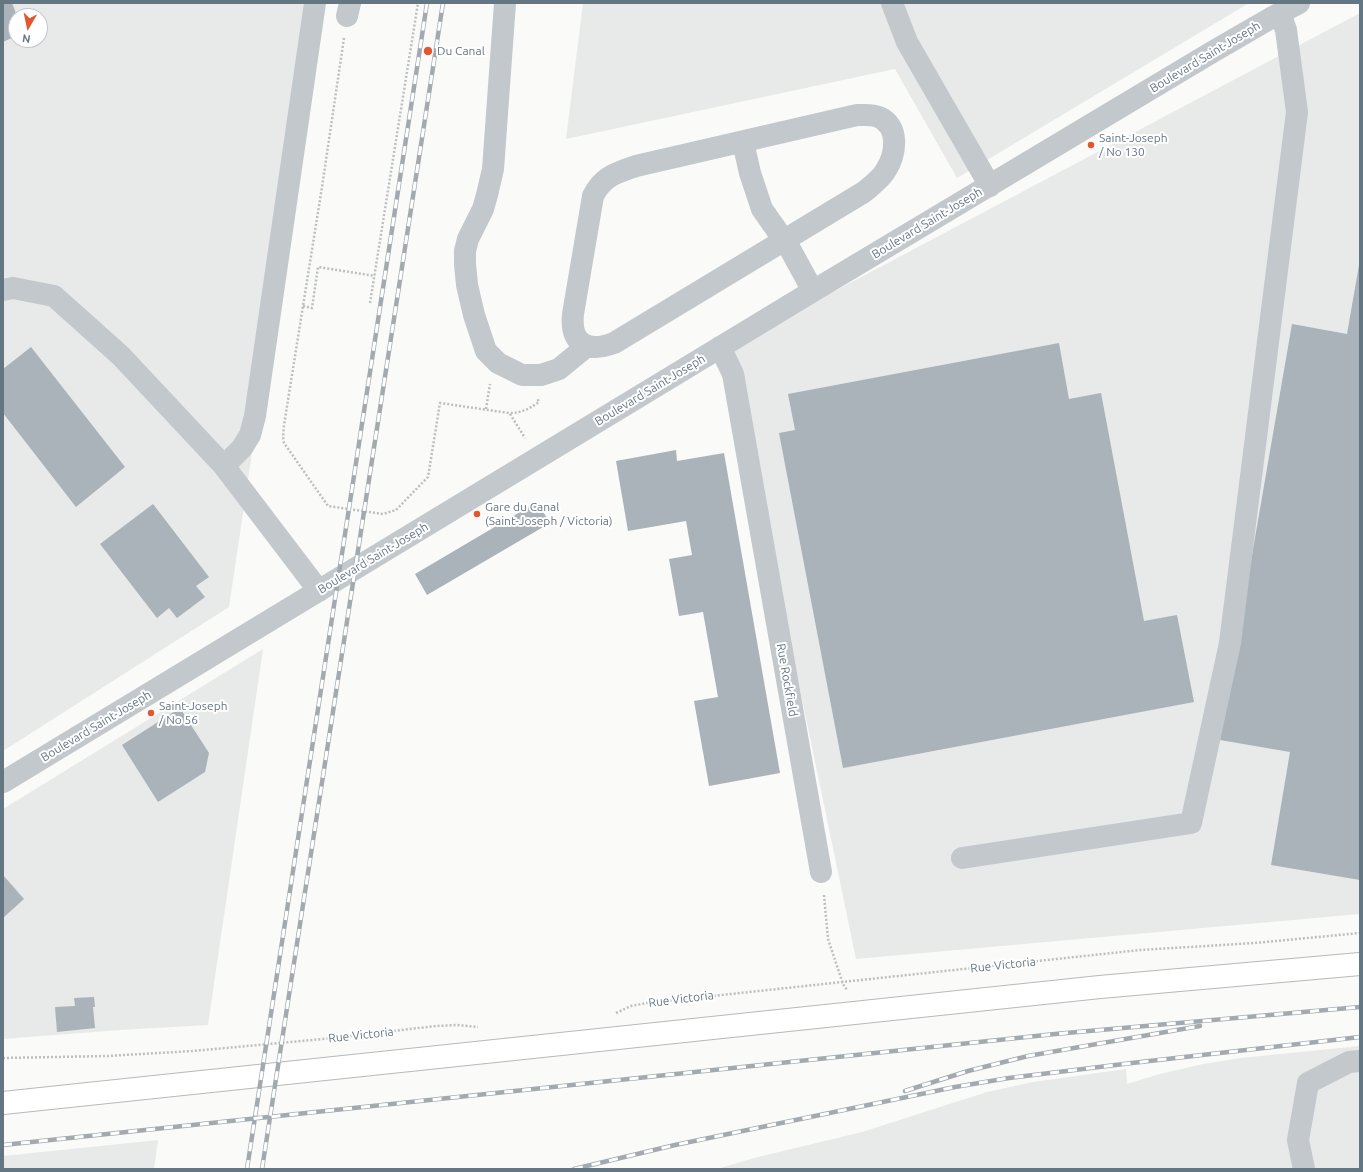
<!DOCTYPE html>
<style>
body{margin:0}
#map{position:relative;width:1363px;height:1172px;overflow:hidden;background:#fafaf8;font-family:Ubuntu,sans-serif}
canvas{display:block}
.frame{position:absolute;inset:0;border:4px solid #657683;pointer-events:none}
.north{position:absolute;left:8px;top:8px;width:40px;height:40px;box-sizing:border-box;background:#fff;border:1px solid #c1c8cd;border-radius:50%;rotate:189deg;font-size:11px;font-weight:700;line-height:16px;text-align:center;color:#657683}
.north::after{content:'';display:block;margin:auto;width:14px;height:18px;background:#e4572e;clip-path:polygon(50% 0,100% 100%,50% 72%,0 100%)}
</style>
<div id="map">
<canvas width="1363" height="1172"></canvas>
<div class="frame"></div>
<div class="north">N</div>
</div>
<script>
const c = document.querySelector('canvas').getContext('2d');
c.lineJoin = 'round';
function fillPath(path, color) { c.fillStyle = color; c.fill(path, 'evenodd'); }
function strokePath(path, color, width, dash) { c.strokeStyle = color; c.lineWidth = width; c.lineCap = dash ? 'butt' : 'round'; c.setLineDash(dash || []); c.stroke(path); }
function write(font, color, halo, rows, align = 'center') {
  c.font = font + ' Ubuntu,sans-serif'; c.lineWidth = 4; c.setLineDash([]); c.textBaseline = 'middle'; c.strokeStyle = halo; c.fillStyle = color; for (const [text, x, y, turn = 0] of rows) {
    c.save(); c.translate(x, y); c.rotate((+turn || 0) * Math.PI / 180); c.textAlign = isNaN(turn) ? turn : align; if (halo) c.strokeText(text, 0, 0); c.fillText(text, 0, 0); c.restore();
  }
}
fillPath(new Path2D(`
 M3 3H319L229 607 3 751ZM16 16H40V40H16Z
 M583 3H1249L957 178 895 69 566 139Z
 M1360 13V914L856 959 729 347Z
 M263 649 208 1025 120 1030 3 1039V809Z
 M1360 1046V1169H717L754 1158 862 1132 987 1092 1033 1082 1126 1069 1127 1084 1160 1074 1203 1064 1241 1058Z
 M158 1140 154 1169H3V1156Z`), '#e8e9e9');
fillPath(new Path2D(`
 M3 3H12L17 16H16V36L3 42Z
 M1359 265H1360V880L1271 865 1290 752 1220 740 1292 324 1347 334Z
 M1059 343 1069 399 1101 393 1144 621 1177 615 1194 702 843 768 779 433 795 430 788 394Z
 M31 347 125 467 76 507 3 413V369Z
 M676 450 677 461 724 453 780 773 709 786 694 701 718 697 703 612 679 616 669 559 692 555 686 521 628 531 616 461Z
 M537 502 550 523 427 595 415 574Z
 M153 504 209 577 196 586 205 597 177 618 169 608 157 618 100 544Z
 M180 708 209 753 205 772 158 802 122 745Z
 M3 875 24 899 3 918Z
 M94 997 95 1007H93L95 1028 57 1032 55 1007 75 1006 74 998Z`), '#aab3b9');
const major = new Path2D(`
 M3 1103 1100 987 1360 964`);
strokePath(major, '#b5babe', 24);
strokePath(new Path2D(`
 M344 38 322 187 284 425 283 437 284 443 328 506 383 514 396 510 428 477 440 403 509 413C522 413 529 409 539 402L537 398
 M370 303 418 3
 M303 306 312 308 318 267 375 276
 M486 409 490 384
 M510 414 525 438
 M824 895 828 939 843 984 847 990
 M616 1013 631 1006 647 1003 1140 950 1255 943 1360 933
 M3 1058 107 1056 193 1051 323 1039 436 1026 457 1025 478 1027`), '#bbbfc2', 2.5, [2, 2]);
strokePath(new Path2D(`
 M505 3 493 169 487 195 483 209 468 239 465 251V264L467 285 474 315 486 351 498 363 522 375H541L559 369 587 346
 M892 3 907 42 990 186
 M347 16 350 3
 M857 115C865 115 872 114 879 117 900 127 896 154 886 170 881 179 872 185 864 192L614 343C587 353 570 344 573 314L593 196C603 176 616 173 636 166Z
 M743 142 750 173 762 209 790 249 813 291
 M3 290 13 288 54 296 121 356 224 466 319 591
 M720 347 733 374 821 872
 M224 466 242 448 250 435 255 416 315 3
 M3 782 813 291 1214 51 1271 18 1299 3
 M962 858 1191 823 1230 643 1297 112 1286 30 1280 13
 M1304 1169 1298 1140 1308 1083 1349 1062 1360 1061`), '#c3c8cc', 22);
strokePath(major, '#fff', 22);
const rail = new Path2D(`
 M905 1091 968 1071 1028 1056 1200 1026
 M3 1145 1055 1034 1360 1007
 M247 1169 427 3
 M262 1169 443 3
 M574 1169 675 1145 955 1087 1009 1078 1132 1063 1360 1037`);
strokePath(rail, '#a2aab0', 4.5);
strokePath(rail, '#fff', 3, [9]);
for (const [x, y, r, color] of [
 [428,51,5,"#e4572e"],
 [1091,145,4,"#e4572e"],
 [477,514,4,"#e4572e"],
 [151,713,4,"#e4572e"]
]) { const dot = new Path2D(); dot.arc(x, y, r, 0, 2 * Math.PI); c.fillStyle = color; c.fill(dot); strokePath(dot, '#fff', 1.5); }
write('12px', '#657683', '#fff', [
 ["Du Canal",437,51],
 ["Saint-Joseph",1099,138],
 ["/ No 130",1099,152],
 ["Gare du Canal",485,507],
 ["(Saint-Joseph / Victoria)",485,521],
 ["Saint-Joseph",159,706],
 ["/ No 56",159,720]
], 'left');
write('12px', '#657683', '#fff', [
 ["Boulevard Saint-Joseph",1205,57,-31],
 ["Boulevard Saint-Joseph",927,223,-31],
 ["Boulevard Saint-Joseph",650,390,-31],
 ["Boulevard Saint-Joseph",373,558,-31],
 ["Rue Rockfield",787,680,80],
 ["Boulevard Saint-Joseph",96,726,-31],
 ["Rue Victoria",1003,965,-6],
 ["Rue Victoria",681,999,-7],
 ["Rue Victoria",361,1035,-6]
]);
</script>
